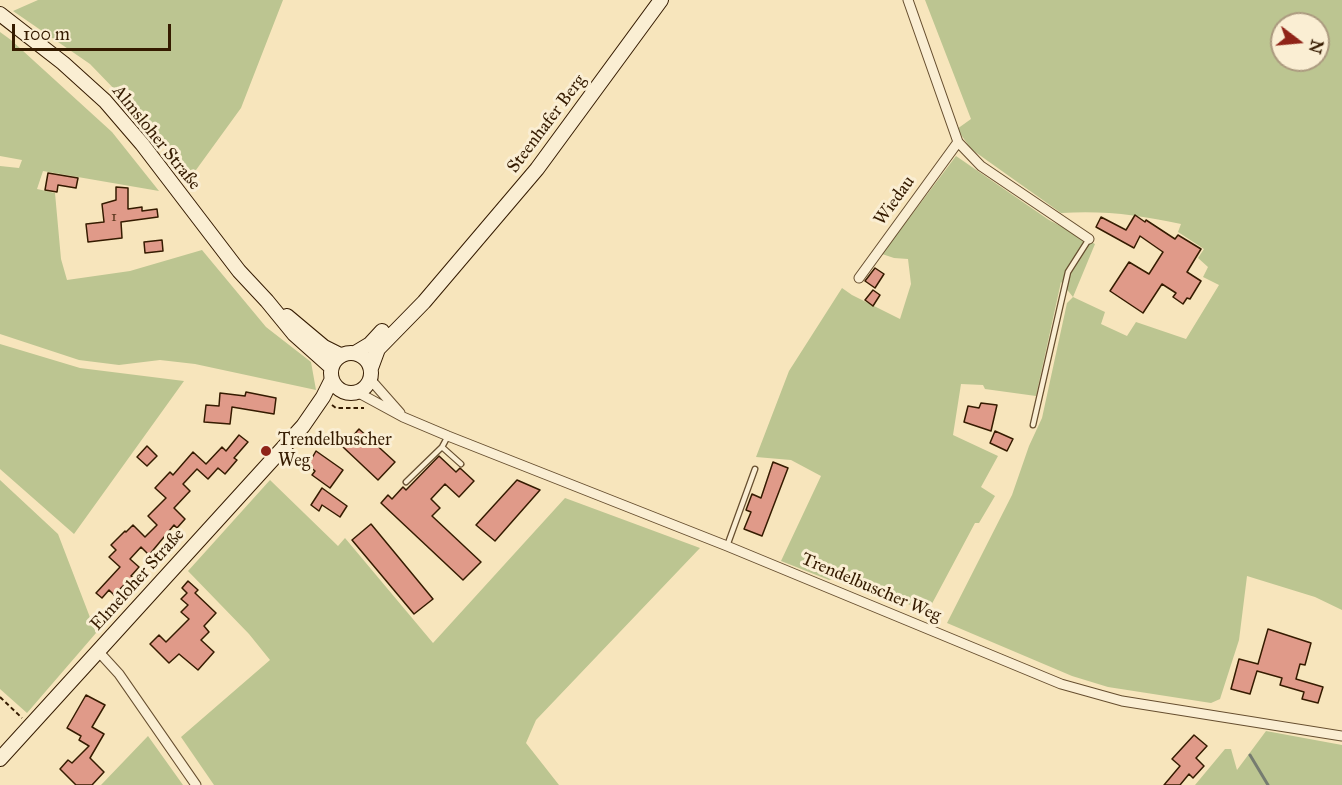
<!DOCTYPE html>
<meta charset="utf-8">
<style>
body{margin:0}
#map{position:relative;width:1342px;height:785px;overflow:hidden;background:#f7e5bc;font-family:"IM FELL Great Primer",serif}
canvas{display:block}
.north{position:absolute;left:1270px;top:12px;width:60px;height:60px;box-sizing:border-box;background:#faeed3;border:2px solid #ab9a7f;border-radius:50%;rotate:106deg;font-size:16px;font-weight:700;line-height:24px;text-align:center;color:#351b00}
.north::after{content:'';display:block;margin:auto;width:21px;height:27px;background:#8f2418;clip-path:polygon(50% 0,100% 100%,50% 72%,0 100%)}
.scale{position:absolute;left:12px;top:24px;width:159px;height:27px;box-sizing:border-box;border:3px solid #351b00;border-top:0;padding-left:8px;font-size:18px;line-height:21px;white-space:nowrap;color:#351b00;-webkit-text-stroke:4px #faeed3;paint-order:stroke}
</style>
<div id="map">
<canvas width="1342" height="785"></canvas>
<div class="north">N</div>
<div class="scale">100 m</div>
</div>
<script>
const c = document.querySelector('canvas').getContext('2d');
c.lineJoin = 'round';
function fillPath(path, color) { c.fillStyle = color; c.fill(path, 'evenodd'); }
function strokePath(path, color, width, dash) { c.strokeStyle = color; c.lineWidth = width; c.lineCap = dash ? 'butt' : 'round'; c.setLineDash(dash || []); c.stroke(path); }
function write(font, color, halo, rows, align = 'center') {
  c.font = font + ' "IM FELL Great Primer",serif'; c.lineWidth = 6; c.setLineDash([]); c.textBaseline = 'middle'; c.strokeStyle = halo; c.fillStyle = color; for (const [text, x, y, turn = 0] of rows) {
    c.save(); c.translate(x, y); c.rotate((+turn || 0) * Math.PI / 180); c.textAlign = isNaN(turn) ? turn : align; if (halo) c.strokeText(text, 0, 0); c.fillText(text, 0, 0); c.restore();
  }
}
fillPath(new Path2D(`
 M38 0H283L241 108 188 181 147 123 90 64 13 11Z
 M925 0H1342V610L1315 597 1247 576 1239 640 1220 699 1211 703 1108 687 1072 676 947 623 1012 495 1029 446 1042 418 1067 303 1073 297 1061 282 1036 396 985 389 983 385 961 384 953 435 998 456 981 487 995 496 979 523H975L927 613 847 575 829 580 781 561 821 476 791 460 756 457 789 371 842 288 852 295 900 319 911 284 908 259 894 258 882 254 956 156 1049 220 1095 244 1073 297 1105 312 1101 324 1127 336 1136 322 1186 339 1219 285 1203 277 1208 267 1198 258 1204 249 1178 232 1181 224C1140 215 1103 210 1061 213L971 149 957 129 971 119ZM1282 24H1318V60H1282Z
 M0 32 11 40 112 132 159 191 43 171 37 189 55 193 61 259 67 280 130 271 202 250 266 327 311 362 316 390 195 364 160 360 119 365 79 360 0 334V166L19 168 22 160 0 156Z
 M0 344 80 368 184 381 74 534 0 469Z
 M0 480 58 534 96 633 27 713 0 689Z
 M270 480 338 546 345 538 433 643 565 498 700 548 536 720 526 743 559 785H214L181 737 270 660 249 634 188 571Z
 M1266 731 1342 745V785H1195L1225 749H1231L1237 770Z
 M148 736 183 785H101Z`), '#bcc591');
strokePath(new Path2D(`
 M1250 755 1268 785`), '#767c70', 3);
const building = new Path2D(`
 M48 173 78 178 76 188 58 185 57 192 45 190Z
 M116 187 128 188V209L142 207V211L157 209 158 217 121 222 122 238 88 242 86 224 104 222 102 204 116 200Z
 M1135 215 1145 222 1146 220 1175 239 1178 235 1201 249 1187 272 1201 281 1190 299 1187 298 1183 304 1173 297 1176 293 1162 284 1143 313 1110 291 1129 262 1149 274 1163 252 1140 236 1134 248 1096 227 1101 217 1126 230Z
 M162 240 163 251 145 253 144 242Z
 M875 268 884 274 875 288 865 281Z
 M873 290 880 295 873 306 865 300Z
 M246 392 276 398 274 414 232 407 230 424 204 422 206 405 219 406 220 393 245 396Z
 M981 403 997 405 991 431 964 422 968 406 979 408Z
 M359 429 395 462 378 480 343 447Z
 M995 431 1013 439 1007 451 990 443Z
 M239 435 248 442 234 458 237 460 225 474 218 468 208 479 197 469 183 484 190 491 174 508 185 519 177 528 174 525 149 555 141 547 130 559 139 567 131 576 139 583 134 589 127 582 114 595 109 590 102 598 96 593 120 567 109 557 116 550 111 545 125 531 126 532 133 525 145 537 157 525 148 516 166 498 155 488 170 472 173 475 193 452 206 464 222 447 226 451Z
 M147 446 157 456 147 466 137 457Z
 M316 451 343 470 330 488 312 475 315 471 308 465Z
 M439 456 456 472 460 468 474 481 459 497 445 484 431 499 440 508 432 516 481 562 463 580 381 503 388 495 392 499 403 487 406 490Z
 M773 462 788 468 762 536 744 529 751 512 746 510 752 494 761 498Z
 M517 480 540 490 495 541 476 525Z
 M322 488 347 506 340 517 322 505 319 511 311 505Z
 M371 524 433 599 414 614 352 540Z
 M188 581 198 590 195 593 216 613 204 626 209 632 201 640 214 652 198 670 179 654 169 663 150 644 159 635 166 642 189 619 181 612 188 605 181 599 187 593 182 588Z
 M1268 629 1311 643 1305 665 1300 664 1296 679 1323 687 1318 703 1302 699 1304 692 1280 685 1282 678 1257 671 1250 694 1231 689 1239 659 1258 664Z
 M86 695 105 705 92 727 104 734 90 758 104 772 92 785H76L60 769 68 760 72 763 89 746 79 740 81 736 67 728Z
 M1194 735 1207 746 1196 758 1204 766 1193 778 1189 774 1180 785H1164L1180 766 1172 759Z`);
fillPath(building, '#e09a89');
strokePath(building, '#351b00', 1.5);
const lane = new Path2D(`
 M1033 425 1068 272 1089 239
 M448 436 442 447 461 464
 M406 482 442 447
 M727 546 755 469`);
const street = new Path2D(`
 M908 0 958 142 981 166 1089 239
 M859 278 958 142
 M370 379 400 413
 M357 392 403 417 448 436 727 546 1061 684 1122 701 1342 736
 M98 651 119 674 196 785`);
const secondary = new Path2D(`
 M0 14 63 63 105 101 142 144 239 271 267 301 294 334 331 367
 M287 316 324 347 340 355
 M331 373a20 20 0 1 1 40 0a20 20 0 1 1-40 0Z
 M355 353 370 344 382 331
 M371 368 378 349 424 302 537 169 661 0
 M0 759 303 426 323 397 332 379`);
strokePath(lane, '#664e2f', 7);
strokePath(street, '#664e2f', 11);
strokePath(secondary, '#351b00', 16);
strokePath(new Path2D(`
 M332 405 336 408H364
 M0 697 22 718`), '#351b00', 2, [4.5, 3]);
strokePath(lane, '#faeed3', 4.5);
strokePath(street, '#faeed3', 9);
strokePath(secondary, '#faeed3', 14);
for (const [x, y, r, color] of [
 [266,451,6,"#8f2418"]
]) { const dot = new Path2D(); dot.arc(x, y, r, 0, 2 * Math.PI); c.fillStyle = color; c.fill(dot); strokePath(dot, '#faeed3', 2); }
write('15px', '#603b22', null, [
 ["1",114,217]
]);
write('18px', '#351b00', '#faeed3', [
 ["Steenhafer Berg",547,124,-53],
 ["Almsloher Straße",156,138,51],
 ["Wiedau",895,201,-54],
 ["Elmeloher Straße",138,580,-48],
 ["Trendelbuscher Weg",871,588,23]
]);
write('18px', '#351b00', '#faeed3', [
 ["Trendelbuscher",278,441],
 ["Weg",278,462]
], 'left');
</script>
